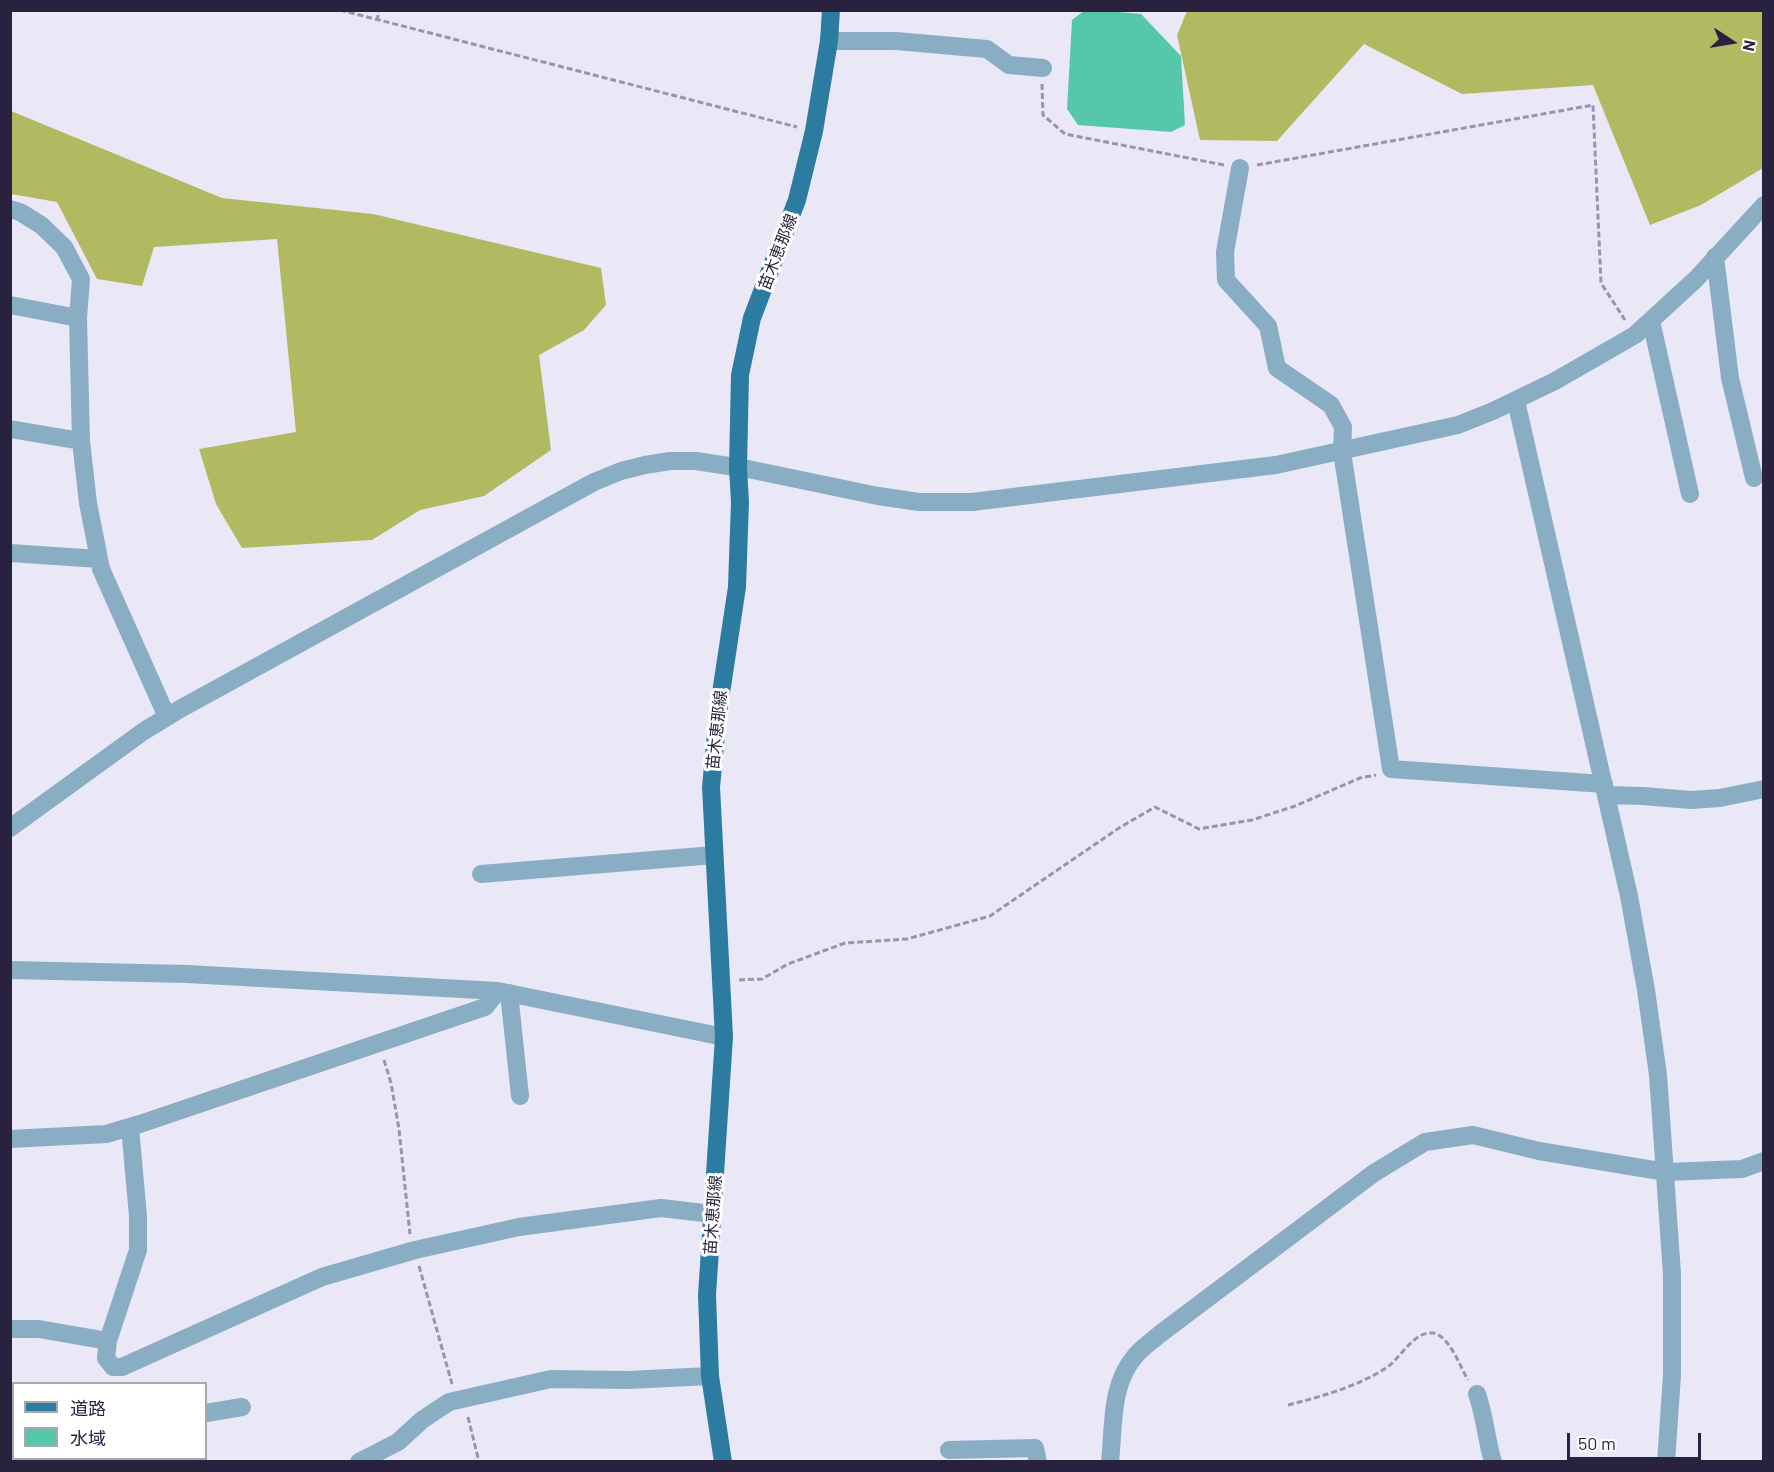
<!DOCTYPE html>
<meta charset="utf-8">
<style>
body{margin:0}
#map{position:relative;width:1774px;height:1472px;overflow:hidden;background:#eae7f7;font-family:Barlow,"Noto Sans JP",sans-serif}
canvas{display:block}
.frame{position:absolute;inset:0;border:12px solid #29223f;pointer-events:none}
.legend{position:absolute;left:12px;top:1382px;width:195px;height:78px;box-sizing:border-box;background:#fff;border:2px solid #a9a7b2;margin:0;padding:8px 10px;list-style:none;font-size:18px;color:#29223f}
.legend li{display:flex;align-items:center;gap:12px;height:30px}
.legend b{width:30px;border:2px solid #a9a7b2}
.north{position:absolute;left:1702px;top:12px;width:60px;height:60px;-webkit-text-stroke:4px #fff;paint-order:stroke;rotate:102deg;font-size:16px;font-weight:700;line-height:24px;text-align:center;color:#29223f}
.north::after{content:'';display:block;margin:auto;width:21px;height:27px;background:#29223f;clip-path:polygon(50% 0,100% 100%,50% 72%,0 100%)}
.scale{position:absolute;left:1567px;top:1433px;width:134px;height:27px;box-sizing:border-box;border:3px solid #29223f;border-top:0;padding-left:8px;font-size:18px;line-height:21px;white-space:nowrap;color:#29223f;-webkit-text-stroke:4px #fff;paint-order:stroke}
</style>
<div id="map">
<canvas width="1774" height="1472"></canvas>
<div class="frame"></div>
<ul class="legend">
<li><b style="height:8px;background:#2c7ba1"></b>道路</li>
<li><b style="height:16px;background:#56c8aa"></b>水域</li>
</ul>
<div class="north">N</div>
<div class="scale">50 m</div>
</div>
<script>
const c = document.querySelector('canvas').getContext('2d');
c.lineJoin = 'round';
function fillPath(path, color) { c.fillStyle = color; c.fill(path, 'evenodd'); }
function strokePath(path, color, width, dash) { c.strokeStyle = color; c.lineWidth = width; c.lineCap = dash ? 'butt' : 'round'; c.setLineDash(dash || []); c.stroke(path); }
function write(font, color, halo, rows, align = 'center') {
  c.font = font + ' Barlow,"Noto Sans JP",sans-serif'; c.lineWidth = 6; c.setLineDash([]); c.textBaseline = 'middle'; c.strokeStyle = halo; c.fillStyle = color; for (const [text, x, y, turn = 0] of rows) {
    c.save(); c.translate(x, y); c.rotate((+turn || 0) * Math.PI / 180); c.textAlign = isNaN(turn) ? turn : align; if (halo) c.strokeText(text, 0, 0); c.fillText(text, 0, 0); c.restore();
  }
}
fillPath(new Path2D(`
 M1187 11H1763V168L1701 205 1650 225 1593 85 1462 94 1364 44 1277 141 1200 140 1177 35Z
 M11 111 222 198 373 214 601 268 606 305 584 330 539 355 551 450 484 496 420 510 372 540 242 548 216 504 199 449 296 432 277 239 154 247 142 286 97 279 57 202 11 194Z`), '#b1b961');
fillPath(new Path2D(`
 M1085 10 1107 11 1141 14 1181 56 1185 125 1171 132 1078 125 1067 109 1072 20Z`), '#56c8aa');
strokePath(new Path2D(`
 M340 10 797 127
 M377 21 379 10
 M1042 84 1043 115 1065 134 1224 165
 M1257 165 1593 105 1601 283 1625 320
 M739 980 762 979 788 964 845 943 907 939 990 916 1119 828 1155 807 1199 829 1252 820 1295 806 1360 778 1376 775
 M384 1060 391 1083 399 1129 410 1234
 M419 1266 452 1384
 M1288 1405C1320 1397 1363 1385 1390 1365 1402 1355 1415 1331 1433 1333 1450 1336 1460 1367 1468 1380
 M468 1417 479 1462`), '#9994aa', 3, [6, 3]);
strokePath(new Path2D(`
 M829 41H896L987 49 1009 65 1043 68
 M1240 168 1225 252 1226 280 1268 326 1277 368 1331 405 1343 427 1342 452 1391 769 1604 784
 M10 209 20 212 41 225 64 247 81 279 78 318 81 441 88 503 101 569 167 717
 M1715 257 1730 378 1754 478
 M10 305 78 318
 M1651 321 1690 494
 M1516 401 1629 896 1646 990 1658 1075 1672 1274V1375L1666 1462
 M10 429 81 441
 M10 553 99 559
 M1607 795 1643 796 1691 800 1720 798 1764 789
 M10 828 144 731 180 709 594 482 621 471 645 465 670 461H696L748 469 878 496 919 502H972L1276 465 1458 425 1493 411 1555 381 1635 335 1696 279 1764 205
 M481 874 714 855
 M10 970 187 974 498 991 724 1037
 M509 993 520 1096
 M10 1139 106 1134 140 1124 485 1007 498 991
 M10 1329H39L108 1341 106 1358 113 1367H122L322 1277 415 1250 519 1227 661 1208 712 1214
 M108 1341 138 1250V1216L130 1127
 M1477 1394C1485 1416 1486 1439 1493 1462
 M206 1413 242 1407
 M949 1450 1035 1448 1038 1462
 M189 1458 190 1462
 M359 1462 398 1442 422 1420 449 1402 551 1379 628 1380 710 1376
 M1110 1462C1114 1426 1110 1384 1136 1355 1143 1347 1152 1341 1160 1334L1374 1173 1425 1142 1473 1135 1539 1151 1666 1172 1742 1169 1764 1161`), '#89aec4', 18);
strokePath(new Path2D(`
 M723 1462 710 1376 707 1295 724 1037 711 787 718 713 737 587 740 502 738 468 740 375 752 318 797 200 814 131 829 41 831 10`), '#2c7ba1', 18);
write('16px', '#29223f', '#fff', [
 ["苗木恵那線",778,252,-69],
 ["苗木恵那線",717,730,-84],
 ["苗木恵那線",713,1215,-86]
]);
</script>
